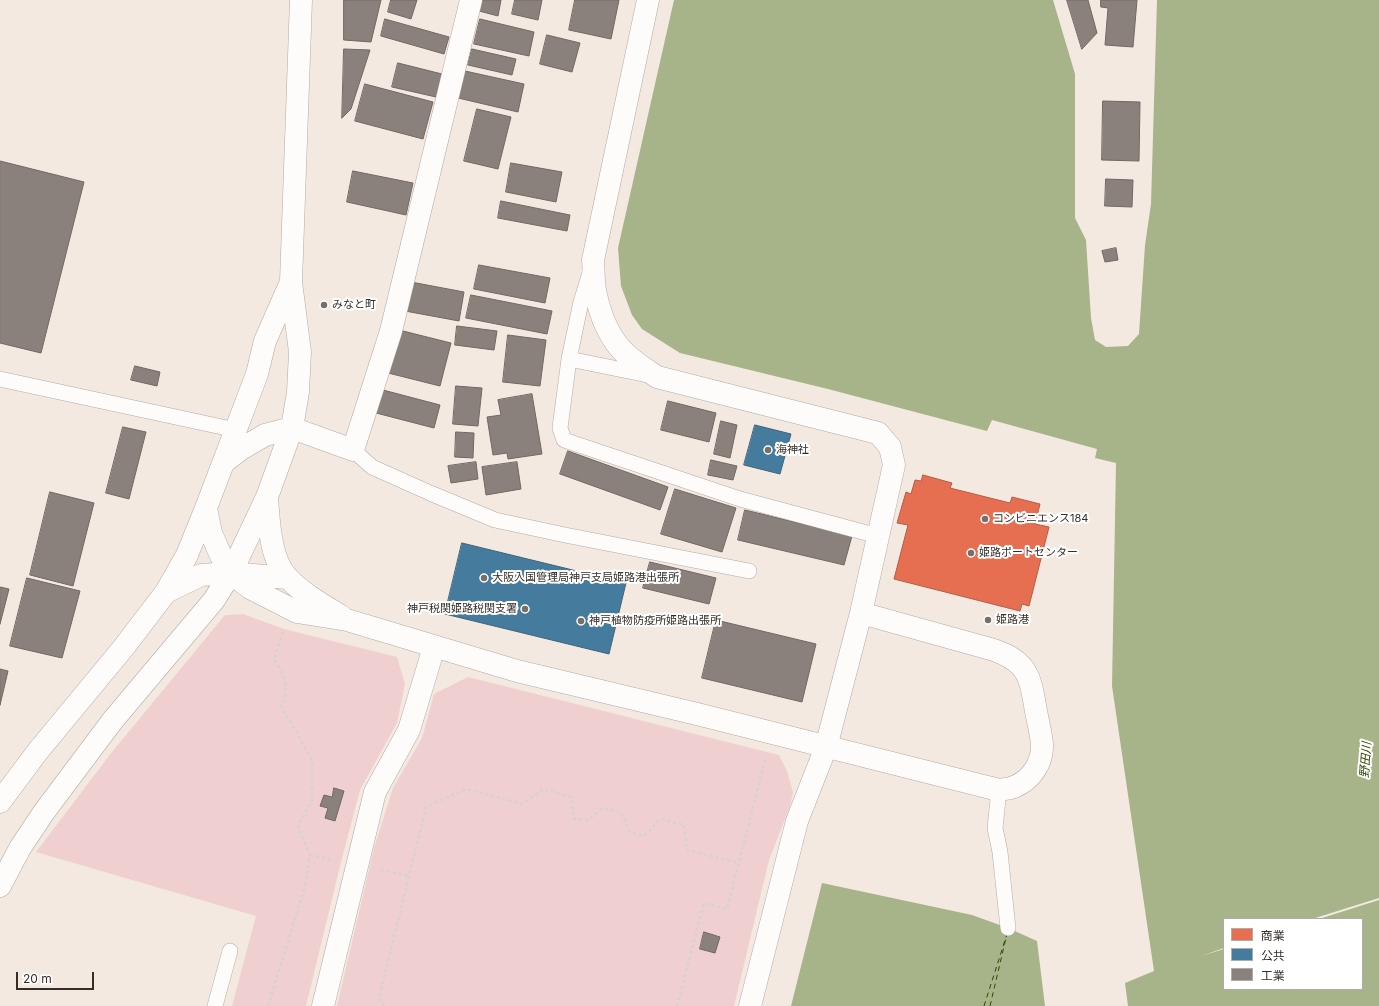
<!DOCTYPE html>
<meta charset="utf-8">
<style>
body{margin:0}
#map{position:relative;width:1379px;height:1006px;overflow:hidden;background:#f3e9e0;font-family:Inter,"Noto Sans JP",sans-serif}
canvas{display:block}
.legend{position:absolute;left:1223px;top:918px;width:140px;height:72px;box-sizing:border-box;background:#fff;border:1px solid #aeaba9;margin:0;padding:5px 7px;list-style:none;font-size:12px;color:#352e28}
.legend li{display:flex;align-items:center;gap:8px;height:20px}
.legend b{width:20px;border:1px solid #aeaba9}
.scale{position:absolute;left:16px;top:972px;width:78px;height:18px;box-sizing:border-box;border:2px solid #352e28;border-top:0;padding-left:5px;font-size:12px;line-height:14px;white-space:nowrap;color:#352e28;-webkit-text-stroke:3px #fff;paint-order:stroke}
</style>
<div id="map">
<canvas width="1379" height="1006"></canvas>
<ul class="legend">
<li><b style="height:11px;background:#e76f51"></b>商業</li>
<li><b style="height:11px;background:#457b9d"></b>公共</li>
<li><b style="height:11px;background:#8a817c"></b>工業</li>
</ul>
<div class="scale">20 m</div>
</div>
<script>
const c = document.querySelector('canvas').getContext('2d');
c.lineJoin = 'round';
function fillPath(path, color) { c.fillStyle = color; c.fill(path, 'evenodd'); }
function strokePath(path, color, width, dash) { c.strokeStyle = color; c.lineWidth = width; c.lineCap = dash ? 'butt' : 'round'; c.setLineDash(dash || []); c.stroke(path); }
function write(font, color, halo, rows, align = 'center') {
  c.font = font + ' Inter,"Noto Sans JP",sans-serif'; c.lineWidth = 4; c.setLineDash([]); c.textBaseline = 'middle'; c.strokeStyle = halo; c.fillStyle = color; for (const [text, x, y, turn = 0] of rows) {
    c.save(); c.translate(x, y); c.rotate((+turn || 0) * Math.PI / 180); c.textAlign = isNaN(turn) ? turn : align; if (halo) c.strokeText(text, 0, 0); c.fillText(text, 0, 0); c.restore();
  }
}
fillPath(new Path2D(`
 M243 614 284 629 397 657 405 684 397 723 360 790 341 862 306 1006H232L256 916 36 852 112 752 225 615Z
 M468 677 779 755 787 771 793 792 790 806 769 860 734 1006H337L374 848 393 788 422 738 434 694Z`), '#f0cfd0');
fillPath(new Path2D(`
 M674 0H1053L1075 74V218L1086 240 1091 318 1095 340 1106 347 1128 346 1139 334 1145 245 1151 204 1157 0H1379V898L1312 919H1224V948L1201 956 1224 949V989H1362V919H1319L1379 900V1006H1128L1125 983 1154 971 1112 686 1116 463 1095 458 1097 449 992 420 987 431 828 389 680 353 642 329 632 315 621 286 618 248Z
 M822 883 972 915 1008 928 1037 941 1045 1006H791Z`), '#a7b388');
const shops = new Path2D(`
 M923 475 952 483 950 488 1010 503 1012 497 1040 504 1035 524 1049 527 1029 606 1022 604 1020 611 894 579 908 525 897 523 906 492 911 494 915 480 921 481Z`);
fillPath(shops, '#e76f51');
strokePath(shops, '#b25c45', 1);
const public = new Path2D(`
 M755 425 791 434 780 474 744 465Z
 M462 543 626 583 609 654 445 614Z`);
fillPath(public, '#457b9d');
strokePath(public, '#40647a', 1);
const industry = new Path2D(`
 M344 0H381L371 42 344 40Z
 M391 0H417L411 19 388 12Z
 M482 0H501L498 16 479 11Z
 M515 0H542L538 20 512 14Z
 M575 0H619L611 39 569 30Z
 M1067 0H1088L1097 33 1082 49Z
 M1101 0H1137L1133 47 1105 45 1108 8 1101 7Z
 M385 19 449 37 444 54 381 36Z
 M480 19 534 32 529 56 474 44Z
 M547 35 580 43 572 72 540 64Z
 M344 49 370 50 351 109 342 118Z
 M472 49 516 59 512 75 468 65Z
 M398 63 442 74 436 97 392 87Z
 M465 71 524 84 518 112 458 98Z
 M365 84 433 102 423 139 355 121Z
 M1103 101 1140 102 1139 161 1102 160Z
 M477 109 511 117 498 169 464 161Z
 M0 161 84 182 41 353 0 343Z
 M511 163 562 172 556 202 506 192Z
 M353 171 413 183 406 215 347 202Z
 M1106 179 1133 180 1132 207 1105 206Z
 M501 201 570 215 567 231 498 218Z
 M1116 248 1118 260 1105 262 1102 251Z
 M479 265 550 278 545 303 474 289Z
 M411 282 464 292 459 321 405 311Z
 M471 295 552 311 547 334 466 318Z
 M457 326 497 331 494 350 455 345Z
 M399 330 451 343 440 386 388 373Z
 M508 335 546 340 540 386 503 382Z
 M135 366 160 372 157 386 131 380Z
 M456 386 482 388 478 426 453 424Z
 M383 390 440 405 434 428 376 413Z
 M532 394 542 454 508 459 507 453 493 455 487 417 501 415 498 400Z
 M668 401 716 413 709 442 661 430Z
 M721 421 737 425 730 458 714 454Z
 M123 427 146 432 129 499 106 493Z
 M456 432 474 433 473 458 455 457Z
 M568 451 668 487 660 510 560 474Z
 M711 460 737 466 733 480 708 475Z
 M476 462 478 479 451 483 448 466Z
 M517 462 521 489 486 495 482 467Z
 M675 489 736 508 722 552 661 534Z
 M50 492 94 503 73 586 30 575Z
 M745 510 852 536 844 565 738 540Z
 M650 562 716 578 709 604 643 588Z
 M27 578 80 591 62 658 10 646Z
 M0 587 9 589 0 624Z
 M716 620 816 644 802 702 702 678Z
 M0 669 8 671 0 705Z
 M334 788 344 791 335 821 325 818 328 808 320 806 324 795 332 797Z
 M704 932 720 937 715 953 700 949Z`);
fillPath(industry, '#8a817c');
strokePath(industry, '#706863', 1);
strokePath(new Path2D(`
 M984 1006 1007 934
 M990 1006 1006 938`), '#344803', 1, [5, 4]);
const service = new Path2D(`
 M590 273 581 302 569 359 560 428 564 440 740 499 878 536
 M569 359 648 375
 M0 379 236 430
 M353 450 372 467 430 493 495 520 565 535 749 571
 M999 790 995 828 1000 852 1008 928
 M215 1006 230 951`);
const minor = new Path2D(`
 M224 462 241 449 265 435 292 428 353 450 391 331 471 0
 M323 1006 375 792 409 730 434 647`);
const tertiary = new Path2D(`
 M648 0 593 260C594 272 593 284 596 295 600 313 608 334 620 348 630 360 644 368 657 377L878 433 890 447 894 465 861 613 826 747 797 821 750 1006
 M267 498C269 522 270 560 288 578 303 594 323 605 341 616
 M206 508 211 533 221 556 231 573 250 588 297 612 347 620 517 671 697 714 999 790C1003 789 1009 789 1014 787 1031 780 1043 763 1042 744 1041 733 1038 722 1036 711 1033 696 1032 679 1022 667 1014 658 1005 654 994 650L861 613
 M166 592 201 575 231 573 287 578
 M0 802 38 751 124 647 166 592 187 555 206 508 257 374 265 341 291 282
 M0 886 20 848 44 812 113 720 214 600 231 573 267 497 292 428 298 392 300 352 291 282 301 0`);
strokePath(service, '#b2aaa4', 16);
strokePath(minor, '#b2aaa4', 23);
strokePath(tertiary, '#b2aaa4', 23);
strokePath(new Path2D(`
 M310 855 333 860
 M381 870 409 876
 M268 1006 304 889 310 855 298 827 312 800V760L281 705C291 688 284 674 274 659L283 631
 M384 1006 379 998 426 807 466 789 522 804 544 789 571 797 574 819 588 820 603 808 621 812 630 832 644 836 660 819 684 825 687 850 738 863
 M677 1006 704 903 727 909 766 757`), '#d5d3d0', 2.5, [3, 3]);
strokePath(service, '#fdfcfa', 15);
strokePath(minor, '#fdfcfa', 22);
strokePath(tertiary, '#fdfcfa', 22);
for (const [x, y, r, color] of [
 [324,305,4,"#786f68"],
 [768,450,4,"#786f68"],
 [985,519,4,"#786f68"],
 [971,553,4,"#786f68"],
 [484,578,4,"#786f68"],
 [525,609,4,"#786f68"],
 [988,620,4,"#786f68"],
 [581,621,4,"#786f68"]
]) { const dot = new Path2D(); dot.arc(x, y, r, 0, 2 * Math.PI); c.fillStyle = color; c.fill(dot); strokePath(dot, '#fff', 1.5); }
write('11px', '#352e28', '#fff', [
 ["みなと町",332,305],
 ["海神社",776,450],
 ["コンビニエンス184",993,519],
 ["姫路ポートセンター",979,553],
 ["大阪入国管理局神戸支局姫路港出張所",492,578],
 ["神戸税関姫路税関支署",517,609,"right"],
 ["姫路港",996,620],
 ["神戸植物防疫所姫路出張所",589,621]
], 'left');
write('italic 12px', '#344803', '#fff', [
 ["野田川",1366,760,-86]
]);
</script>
